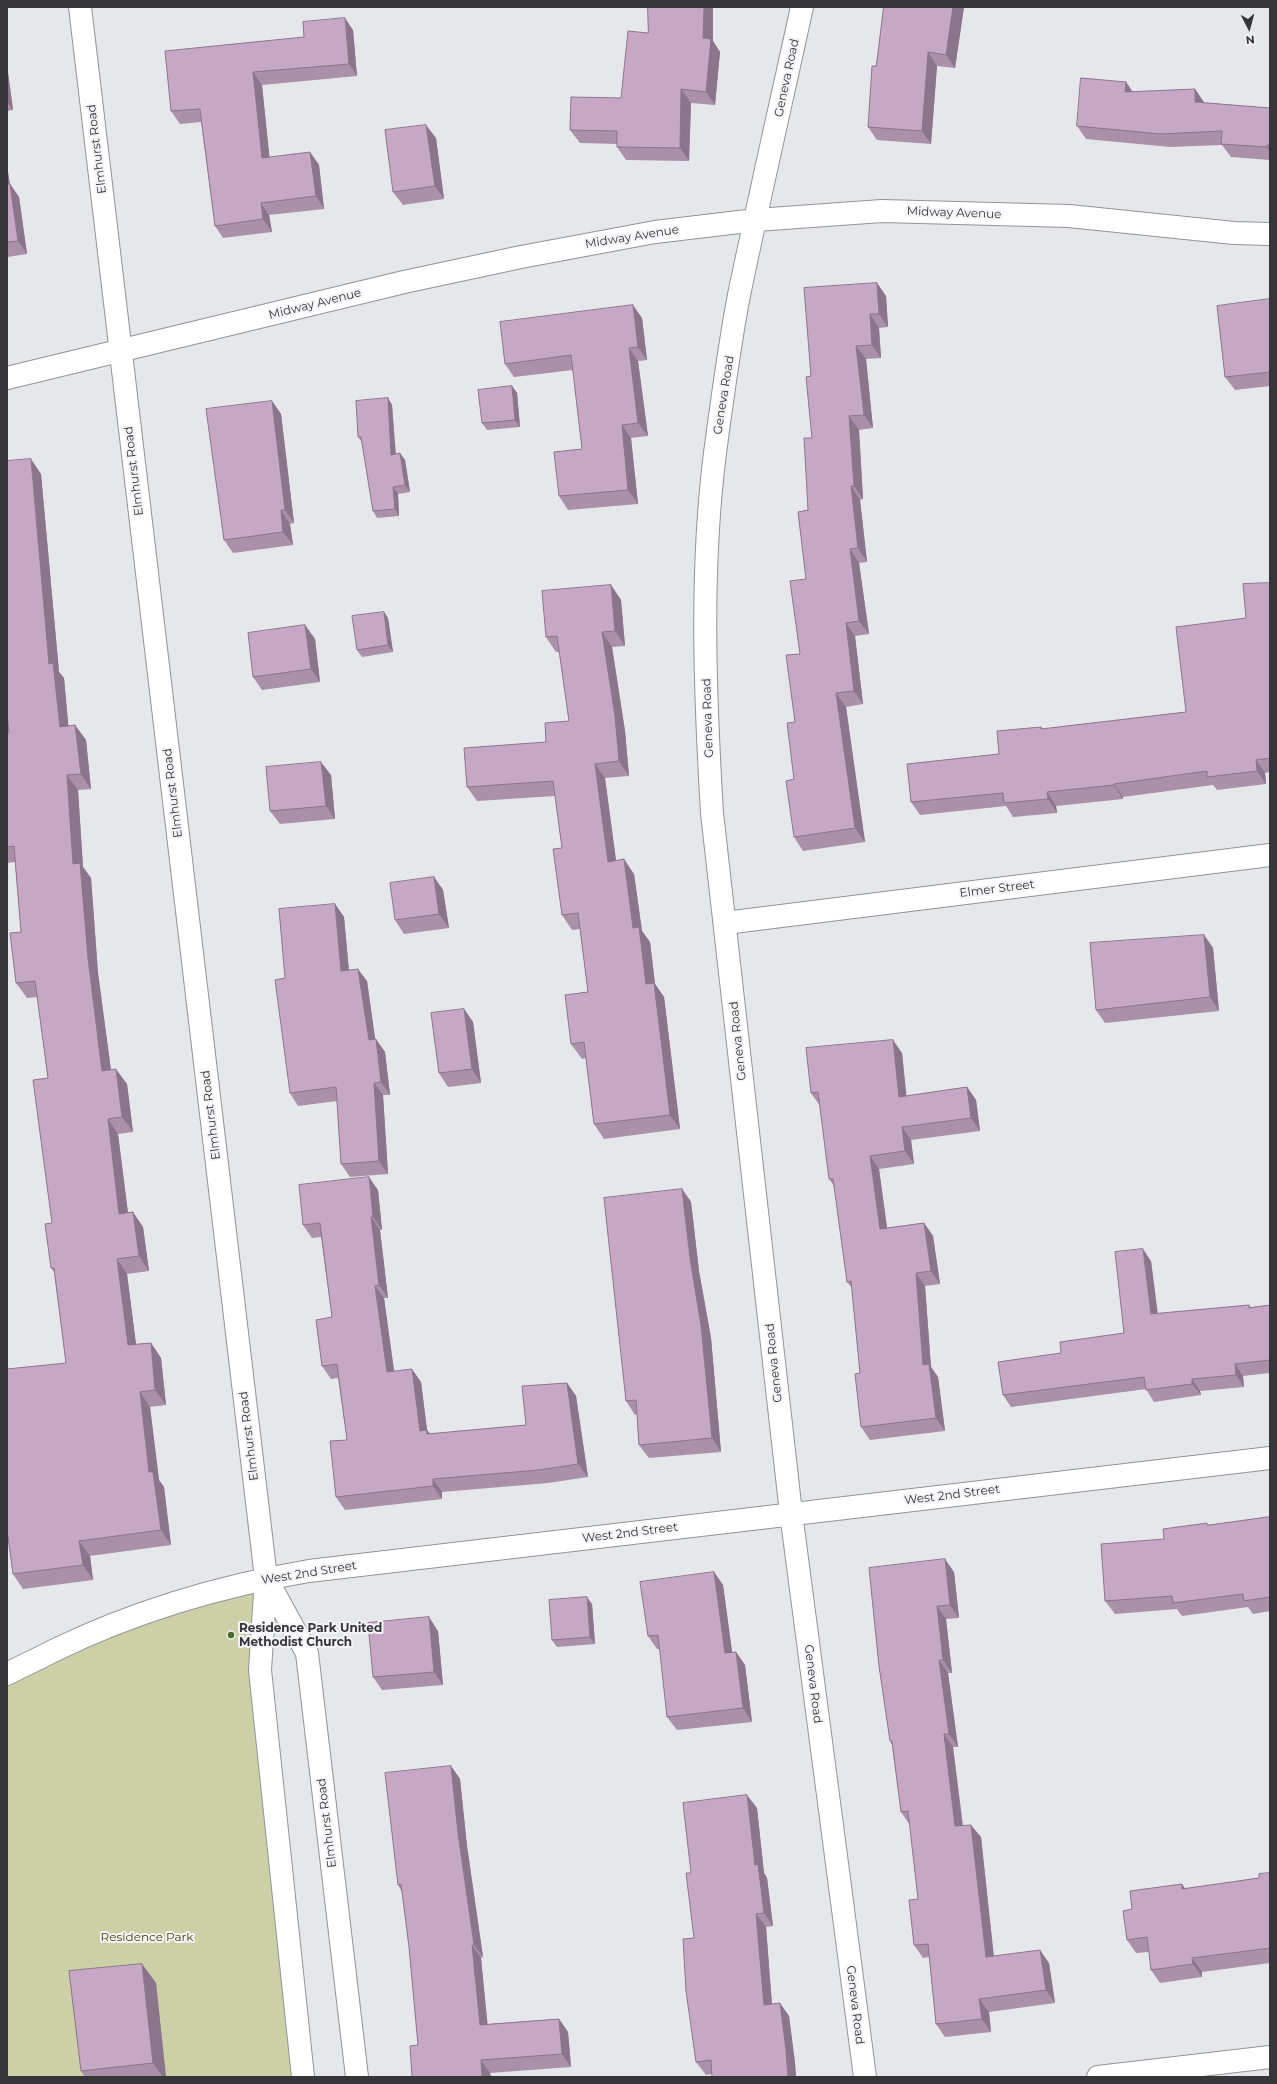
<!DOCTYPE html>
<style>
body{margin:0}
#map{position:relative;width:1277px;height:2084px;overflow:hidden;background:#e6e7eb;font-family:Montserrat,sans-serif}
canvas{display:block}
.frame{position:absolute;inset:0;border:8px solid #363638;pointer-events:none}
.north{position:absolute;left:1229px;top:8px;width:40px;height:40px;-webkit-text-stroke:3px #f4f4f8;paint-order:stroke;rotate:174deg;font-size:11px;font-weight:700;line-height:16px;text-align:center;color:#363638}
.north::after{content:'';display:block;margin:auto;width:14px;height:18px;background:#363638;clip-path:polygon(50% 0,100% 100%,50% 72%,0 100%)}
</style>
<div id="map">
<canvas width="1277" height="2084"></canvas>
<div class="frame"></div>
<div class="north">N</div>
</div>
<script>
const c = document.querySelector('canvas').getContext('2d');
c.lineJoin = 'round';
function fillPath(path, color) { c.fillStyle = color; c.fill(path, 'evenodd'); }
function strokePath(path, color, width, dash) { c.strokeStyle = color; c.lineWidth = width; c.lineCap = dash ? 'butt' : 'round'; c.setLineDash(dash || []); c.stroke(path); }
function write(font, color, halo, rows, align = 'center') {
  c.font = font + ' Montserrat,sans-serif'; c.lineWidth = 4; c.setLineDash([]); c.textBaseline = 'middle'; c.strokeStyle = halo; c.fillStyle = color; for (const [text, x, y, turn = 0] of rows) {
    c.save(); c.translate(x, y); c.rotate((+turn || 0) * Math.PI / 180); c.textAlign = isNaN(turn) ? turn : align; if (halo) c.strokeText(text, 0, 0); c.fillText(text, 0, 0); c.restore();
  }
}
fillPath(new Path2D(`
 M266 1578 260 1670 303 2077H7V1674Z`), '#cbd0a7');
const minor = new Path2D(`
 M802 7C781 103 759 199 739 295 729 347 722 401 715 453 700 571 705 695 712 813L791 1513 865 2077
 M7 378 404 282 521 257 655 232 756 220 882 211 1069 216 1234 233 1270 234
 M725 923 1270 855
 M7 1674C22 1666 38 1659 53 1651 135 1611 219 1586 309 1571L1270 1458
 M1098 2077 1270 2057`);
const tertiary = new Path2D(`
 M80 7 266 1578 260 1670 303 2077
 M266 1578 307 1653 357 2077`);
strokePath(minor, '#929396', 24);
strokePath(tertiary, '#929396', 24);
strokePath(minor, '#fff', 22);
strokePath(tertiary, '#fff', 22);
fillPath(new Path2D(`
 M713 7V41L720 52 715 105 691 103 689 161 626 160 617 147V144L580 143 570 130 621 98 648 33Z
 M884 7H964L955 68 937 66 931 144 877 140 868 127 876 66Z
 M353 30 357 76 262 85 269 158 310 152 319 165 324 209 269 215 272 232 223 238 215 226 201 122 180 124 171 111 304 37Z
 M7 65 13 110 7 111Z
 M1126 82 1133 92 1204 103 1270 108V160L1231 157 1222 145 1170 147 1086 139 1077 126Z
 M436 138 444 199 403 205 393 192Z
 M7 166 10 184 19 197 27 254 7 257Z
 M877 283 886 296 888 327 879 328 881 358 866 359 873 428 859 430 863 499 860 500 867 562 859 563 869 634 855 636 863 704 846 707 865 842 803 851 794 837 795 722 800 654 806 579 808 510 812 438 811 376Z
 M1270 300V386L1235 390 1225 377Z
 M642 318 647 360 638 361 648 436 631 438 638 504 568 510 559 496 582 449 573 370 514 377 505 364Z
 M512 386 517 393 520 427 487 430 482 423Z
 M388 398 392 405 396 454 405 460 410 492 398 494 399 516 377 518 373 511 362 442 358 437Z
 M272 401 281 414 294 523 290 524 293 545 233 553 224 540Z
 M41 474 59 672 64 678 68 726 75 725 86 740 91 789 78 790 83 867 91 878 98 973 111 1070 127 1084 133 1132 118 1134 128 1213 143 1227 149 1271 127 1274 136 1344 151 1343 161 1358 166 1405 150 1407 159 1480 164 1487 171 1545 90 1556 93 1580 23 1589 13 1574 66 1363 54 1272 51 1268 52 1223 48 1078 37 997 27 998 16 983 21 932 15 862 7 863V733H9Z
 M1270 583V772L1265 773 1266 784 1217 790 1213 785 1123 797V799L1056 806 1057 813 1013 817 1006 806 920 815 911 802 999 754 1041 727 1043 729 1186 712 1246 618Z
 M611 585 621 600 625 646 612 647 625 731 629 776 605 778 616 860 634 874 642 931 650 942 655 984 664 997 680 1129 604 1139 594 1124 586 1058 582 1059 571 1044 588 992 580 929 572 930 562 915V848L555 796 477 801 467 787 546 742 569 721 559 652H556L546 637Z
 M384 612 388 618 393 652 362 657 357 650Z
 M305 625 315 639 320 682 262 690 253 677Z
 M331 775 335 819 280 824 270 811Z
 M434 877 443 890 449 928 404 934 395 920Z
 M335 904 344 917 349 970 367 981 375 1039 385 1052 390 1095H383L388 1174 350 1177 341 1164 337 1101 298 1106 290 1093 285 978Z
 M1204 935 1213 948 1219 1011 1105 1023 1096 1010Z
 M464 1009 473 1022 481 1083 448 1087 439 1073Z
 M902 1053 906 1096 967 1087 976 1100 980 1131 911 1140 914 1164 879 1169 887 1228 924 1223 933 1236 940 1284 925 1286 931 1367 938 1377 945 1431 870 1440 861 1427 860 1373 852 1288 847 1282 835 1187 829 1179 820 1106 811 1093Z
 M682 1189 691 1202 699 1271 711 1338 721 1452 649 1458 639 1445 637 1414 635 1415 626 1401Z
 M378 1190 382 1230H380L388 1298H384L394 1371 421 1382 427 1430 430 1434 526 1425 567 1383 576 1396 588 1477 548 1483 442 1492V1499L345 1510 336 1497 347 1440 338 1378 331 1379 322 1366 332 1317 321 1237 312 1238 303 1225Z
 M1151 1261 1158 1314 1249 1305 1251 1307 1270 1305V1373L1243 1376 1244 1387 1200 1391 1201 1395 1154 1402 1146 1389 1011 1407 1003 1395 1061 1353 1124 1333Z
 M1270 1517V1611L1253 1614 1248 1607 1182 1616 1177 1609 1115 1614 1105 1601 1208 1525Z
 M714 1572 723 1585 732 1652H736L745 1665 752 1722 677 1730 667 1717 660 1649H657L648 1636Z
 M954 1572 959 1618 946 1619 952 1673H948L958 1747H953L963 1825 981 1837 994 1956 1049 1963 1055 2003 989 2012 991 2032 945 2037 936 2024 929 1957 923 1958 914 1945 918 1899 910 1825 901 1812 892 1745 890 1741 879 1666Z
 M592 1604 595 1644 557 1647 552 1640Z
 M438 1631 443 1685 382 1690 373 1677Z
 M451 1766 460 1779 467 1846 483 1957 481 1958 487 2024 559 2019 568 2032 571 2067 490 2073 491 2077H412L418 2045 409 1947 402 1892 398 1885Z
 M757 1808 764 1873 767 1878 773 1926 766 1927 772 2004 789 2016 795 2063 796 2077H712V2074L706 2075 696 2062 694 1938 691 1873Z
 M1270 1873V1963L1202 1972V1977L1160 1983 1151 1970 1149 1952 1136 1953 1127 1940 1132 1909 1185 1889 1259 1878Z
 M142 1964 156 1983 166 2077H85L81 2071Z`), '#ab90aa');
fillPath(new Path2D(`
 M704 7H713V41L720 52 715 105 706 92 703 38Z
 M953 7H964L955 68 946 55Z
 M345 18 353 30 357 76 349 64Z
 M928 52 937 66 931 144 922 131Z
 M7 65 13 110 7 102Z
 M253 72 262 85 271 171 262 158Z
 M1126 82 1135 96 1125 92Z
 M681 89 691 103 689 161 680 148Z
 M1195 89 1204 102 1205 115 1195 102Z
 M426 125 436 138 444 199 435 186Z
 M1267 145 1270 149V152L1267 147Z
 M310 152 319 165 324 209 316 196Z
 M7 166 12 198 7 191Z
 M10 184 19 197 27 254 18 241Z
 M261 203 269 215 272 232 263 219Z
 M877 283 886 296 888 327 879 314Z
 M633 305 642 318 647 360 638 347Z
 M870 314 879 328 881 358 872 345Z
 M856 346 866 359 873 428 864 415Z
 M629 348 638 361 648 436 638 423Z
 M512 386 517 393 520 427 515 420Z
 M388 398 392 405 396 462 391 455Z
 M272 401 281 414 294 523 285 510Z
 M849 416 859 430 863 499 854 486Z
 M622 425 631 438 638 504 628 490Z
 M400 453 405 460 410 492 405 485Z
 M31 459 41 474 59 672 64 678 70 742 60 727 49 664Z
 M851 486 860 500 867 562 858 548Z
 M393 487 398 494 399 516 395 509Z
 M281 510 290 524 293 545 283 532Z
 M850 549 859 563 869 634 859 621Z
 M611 585 621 600 625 646 615 631Z
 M384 612 388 618 393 652 388 645Z
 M846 623 855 636 863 704 854 691Z
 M305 625 315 639 320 682 311 669Z
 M602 632 612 647 625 731 629 776 619 761Z
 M836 693 846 707 865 842 855 828Z
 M75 725 86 740 91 789 81 774Z
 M1256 760 1265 773 1266 784 1257 771Z
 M321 762 331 775 335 819 326 806Z
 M595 764 605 778 618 876 608 862Z
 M67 775 78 790 83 867 91 878 98 973 113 1086 102 1071 73 864Z
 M1114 784 1123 797V799L1114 785Z
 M1047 792 1056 806 1057 813 1048 799Z
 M624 859 634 874 642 931 650 942 655 984 664 997 680 1129 670 1115 646 984 633 928Z
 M434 877 443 890 449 928 439 914Z
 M335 904 344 917 350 983 341 971Z
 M1204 935 1213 948 1219 1011 1210 997Z
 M358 969 367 981 376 1045V1039L385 1052 390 1095 381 1082 369 1040Z
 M464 1009 473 1022 481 1083 472 1069Z
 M893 1040 902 1053 908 1110 899 1097Z
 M116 1069 127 1084 133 1132 122 1117Z
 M374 1083 383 1095 388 1174 379 1161Z
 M967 1087 976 1100 980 1131 971 1118Z
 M108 1119 118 1134 130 1229 119 1214Z
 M902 1127 911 1140 914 1164 905 1151Z
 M870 1156 879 1169 889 1242 880 1229Z
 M369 1177 378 1190 382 1230 373 1217Z
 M682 1189 691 1202 699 1271 711 1338 721 1452 712 1438Z
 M133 1212 143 1227 149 1271 139 1256Z
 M371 1217 380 1230 388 1298 379 1285Z
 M924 1223 933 1236 940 1284 931 1271Z
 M1143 1249 1151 1261 1159 1326 1151 1314Z
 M117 1259 127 1274 138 1360 128 1345Z
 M916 1273 925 1286 931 1367 938 1377 945 1431 936 1418 923 1365Z
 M375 1286 384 1298 396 1385 387 1372Z
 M151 1343 161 1358 166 1405 155 1390Z
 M1235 1364 1243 1376 1244 1387 1236 1375Z
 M412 1369 421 1382 427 1430 436 1443 420 1431Z
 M1192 1379 1200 1391 1201 1395 1192 1384Z
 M567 1383 576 1396 588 1477 578 1464Z
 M140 1392 150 1407 159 1480 164 1487 171 1545 161 1530 149 1472Z
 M433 1479 442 1492V1499L433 1486Z
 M79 1541 90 1556 93 1580 83 1565Z
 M945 1559 954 1572 959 1618 950 1605Z
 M714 1572 723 1585 734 1666 725 1653Z
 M587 1597 592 1604 595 1644 590 1637Z
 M937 1606 946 1619 952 1673 943 1660Z
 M429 1617 438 1631 443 1685 434 1672Z
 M736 1652 745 1665 752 1722 743 1708Z
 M939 1660 948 1673 958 1747 949 1734Z
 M944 1734 953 1747 964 1839 955 1826Z
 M451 1766 460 1779 467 1846 483 1957 474 1945 458 1833Z
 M747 1795 757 1808 764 1873 767 1878 773 1926 764 1913 755 1865Z
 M971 1825 981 1837 995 1970 986 1957Z
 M1182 1884 1191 1897 1182 1889Z
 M756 1914 766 1927 773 2018 764 2005Z
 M472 1945 481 1958 489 2038 480 2025Z
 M1040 1950 1049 1963 1055 2003 1046 1990Z
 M1192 1958 1202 1972V1977L1193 1964Z
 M142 1964 156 1983 166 2077H163L153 2063Z
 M979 1999 989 2012 991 2032 982 2019Z
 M780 2003 789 2016 795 2063 796 2077H788Z
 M559 2019 568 2032 571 2067 562 2054Z
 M481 2060 490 2073 491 2077H482Z`), '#8b758b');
const building = new Path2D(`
 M648 7H704L703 38 711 39 706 92 681 89 680 148 617 147V131L570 130 571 97 621 98 628 31 648 33Z
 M884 7H953L946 55 928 52 922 131 868 127 872 66H876Z
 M345 18 349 64 253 72 262 158 310 152 316 196 261 203 263 219 215 226 200 109 171 111 165 51 304 37 303 22Z
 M1081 78 1126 82 1125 92 1195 89V102L1270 108V145H1267V147L1221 144 1222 131 1160 134 1077 126Z
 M426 125 435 186 393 192 385 130Z
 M7 184H10L18 241 7 242Z
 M877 283 879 314H870L872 345 856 346 864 415 849 416 854 486H851L858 548 850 549 859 621 846 623 854 691 836 693 855 828 794 837 786 781 794 779 787 723 795 722 786 655 800 654 790 581 806 579 798 512 808 510 804 438H812L806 377 811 376 804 288Z
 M1270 299V372L1225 377 1217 306Z
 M633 305 638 347 629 348 638 423 622 425 628 490 559 496 554 452 582 449 571 355 505 364 500 322Z
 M512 386 515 420 482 423 478 390Z
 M388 398 391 455 400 453 405 485 393 487 395 509 373 511 361 437H358L356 401Z
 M272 401 285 510H281L283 532 224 540 206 409Z
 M31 459 49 664 53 663 60 727 75 725 81 774 67 775 73 864 80 863 88 958 102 1071 116 1069 122 1117 108 1119 119 1214 133 1212 139 1256 117 1259 128 1345 151 1343 155 1390 140 1392 149 1472H153L161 1530 79 1541 83 1565 13 1574 7 1530V1369L66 1363 54 1268H51L45 1224 52 1223 33 1080 48 1078 35 981 16 983 10 933 21 932 14 846 7 847V733H9L7 714V461Z
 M1270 583V758L1256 760 1257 771 1207 777V771L1114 784V785L1047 792 1048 799 1004 803 1003 793 911 802 907 764 999 754 997 731 1041 727V729L1186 712 1176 627 1246 618 1243 584Z
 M611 585 615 631 602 632 615 716 619 761 595 764 608 862 624 859 633 928 639 927 646 984 654 983 670 1115 594 1124 584 1042 571 1044 565 995 588 992 578 913 562 915 553 849 562 848 553 781 467 787 464 748 546 742 545 723 569 721 557 636 546 637 542 591Z
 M384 612 388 645 357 650 352 616Z
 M305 625 311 669 253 677 248 633Z
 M321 762 326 806 270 811 266 767Z
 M434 877 439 914 395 920 390 883Z
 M335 904 341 971 358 969 369 1040 376 1039 381 1082 374 1083 379 1161 341 1164 336 1087 290 1093 275 980 285 978 279 909Z
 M1204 935 1210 997 1096 1010 1090 943Z
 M464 1009 472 1069 439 1073 431 1013Z
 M893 1040 899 1097 967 1087 971 1118 902 1127 905 1151 870 1156 880 1229 924 1223 931 1271 916 1273 923 1365 929 1364 936 1418 861 1427 855 1374 860 1373 851 1281 847 1282 833 1179H829L818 1092 811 1093 806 1048Z
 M369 1177 373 1217H371L379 1285 375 1286 387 1372 412 1369 420 1431 427 1430V1434L526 1425 522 1386 567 1383 578 1464 539 1470 433 1479V1486L336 1497 330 1441 347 1440 337 1364 322 1366 316 1320 332 1317 320 1223 303 1225 299 1185Z
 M682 1189 690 1258 701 1325 712 1438 639 1445 636 1400 626 1401 604 1198Z
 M1143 1249 1151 1314 1249 1305V1308L1270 1305V1360L1235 1364 1236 1375 1192 1379V1384L1146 1390 1144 1377 1003 1395 998 1362 1061 1353 1060 1342 1124 1333 1115 1252Z
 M1270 1517V1597L1244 1601 1243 1594 1173 1603 1172 1596 1105 1601 1101 1544 1164 1539 1163 1529 1207 1523V1525Z
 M945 1559 950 1605 937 1606 943 1660H939L949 1734H944L955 1826 971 1825 986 1957 1040 1950 1046 1990 979 1999 982 2019 936 2024 928 1944 914 1945 909 1900 918 1899 908 1811 901 1812 892 1741H890L879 1666 869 1568Z
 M714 1572 725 1653 736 1652 743 1708 667 1717 658 1635 648 1636 640 1582Z
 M587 1597 590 1637 552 1640 549 1600Z
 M429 1617 434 1672 373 1677 368 1623Z
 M451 1766 458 1833 474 1945H472L480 2025 559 2019 562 2054 481 2060 482 2077H412L410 2046 418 2045 409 1947 401 1884 398 1885 385 1773Z
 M747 1795 755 1865 758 1864 764 1913 756 1914 764 2005 780 2003 786 2050 788 2077H712L711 2060 696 2062 686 1991 683 1939 694 1938 686 1873H691L683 1803Z
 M1270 1873V1948L1192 1958 1193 1964 1151 1970 1147 1937 1127 1940 1123 1911 1132 1909 1130 1891 1182 1884V1889L1259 1878V1874Z
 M142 1964 153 2063 81 2071 69 1971Z`);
fillPath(building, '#c7a7c6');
strokePath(building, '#8b758b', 1);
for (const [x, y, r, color] of [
 [231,1635,4,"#4a6d25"]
]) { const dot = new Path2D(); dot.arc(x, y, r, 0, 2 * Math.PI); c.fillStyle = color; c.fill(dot); strokePath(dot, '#f4f4f8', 1.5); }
write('12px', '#363638', '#f4f4f8', [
 ["Geneva Road",787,78,-78],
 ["Elmhurst Road",97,149,-97],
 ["Midway Avenue",954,213,2],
 ["Midway Avenue",632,237,-9],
 ["Midway Avenue",315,304,-14],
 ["Geneva Road",724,395,-81],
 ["Elmhurst Road",134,471,-97],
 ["Geneva Road",708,718,-92],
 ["Elmhurst Road",173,793,-97],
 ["Elmer Street",997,889,-7],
 ["Geneva Road",738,1041,-96],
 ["Elmhurst Road",211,1115,-97],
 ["Geneva Road",774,1363,-96],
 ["Elmhurst Road",249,1436,-97],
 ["West 2nd Street",952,1495,-7],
 ["West 2nd Street",630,1533,-7],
 ["West 2nd Street",309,1573,-9],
 ["Geneva Road",813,1684,83],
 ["Elmhurst Road",327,1823,-97],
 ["Geneva Road",855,2005,83]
]);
write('bold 12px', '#363638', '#f4f4f8', [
 ["Residence Park United",239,1628],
 ["Methodist Church",239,1642]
], 'left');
write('12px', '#424600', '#f4f4f8', [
 ["Residence Park",147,1937]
]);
</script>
